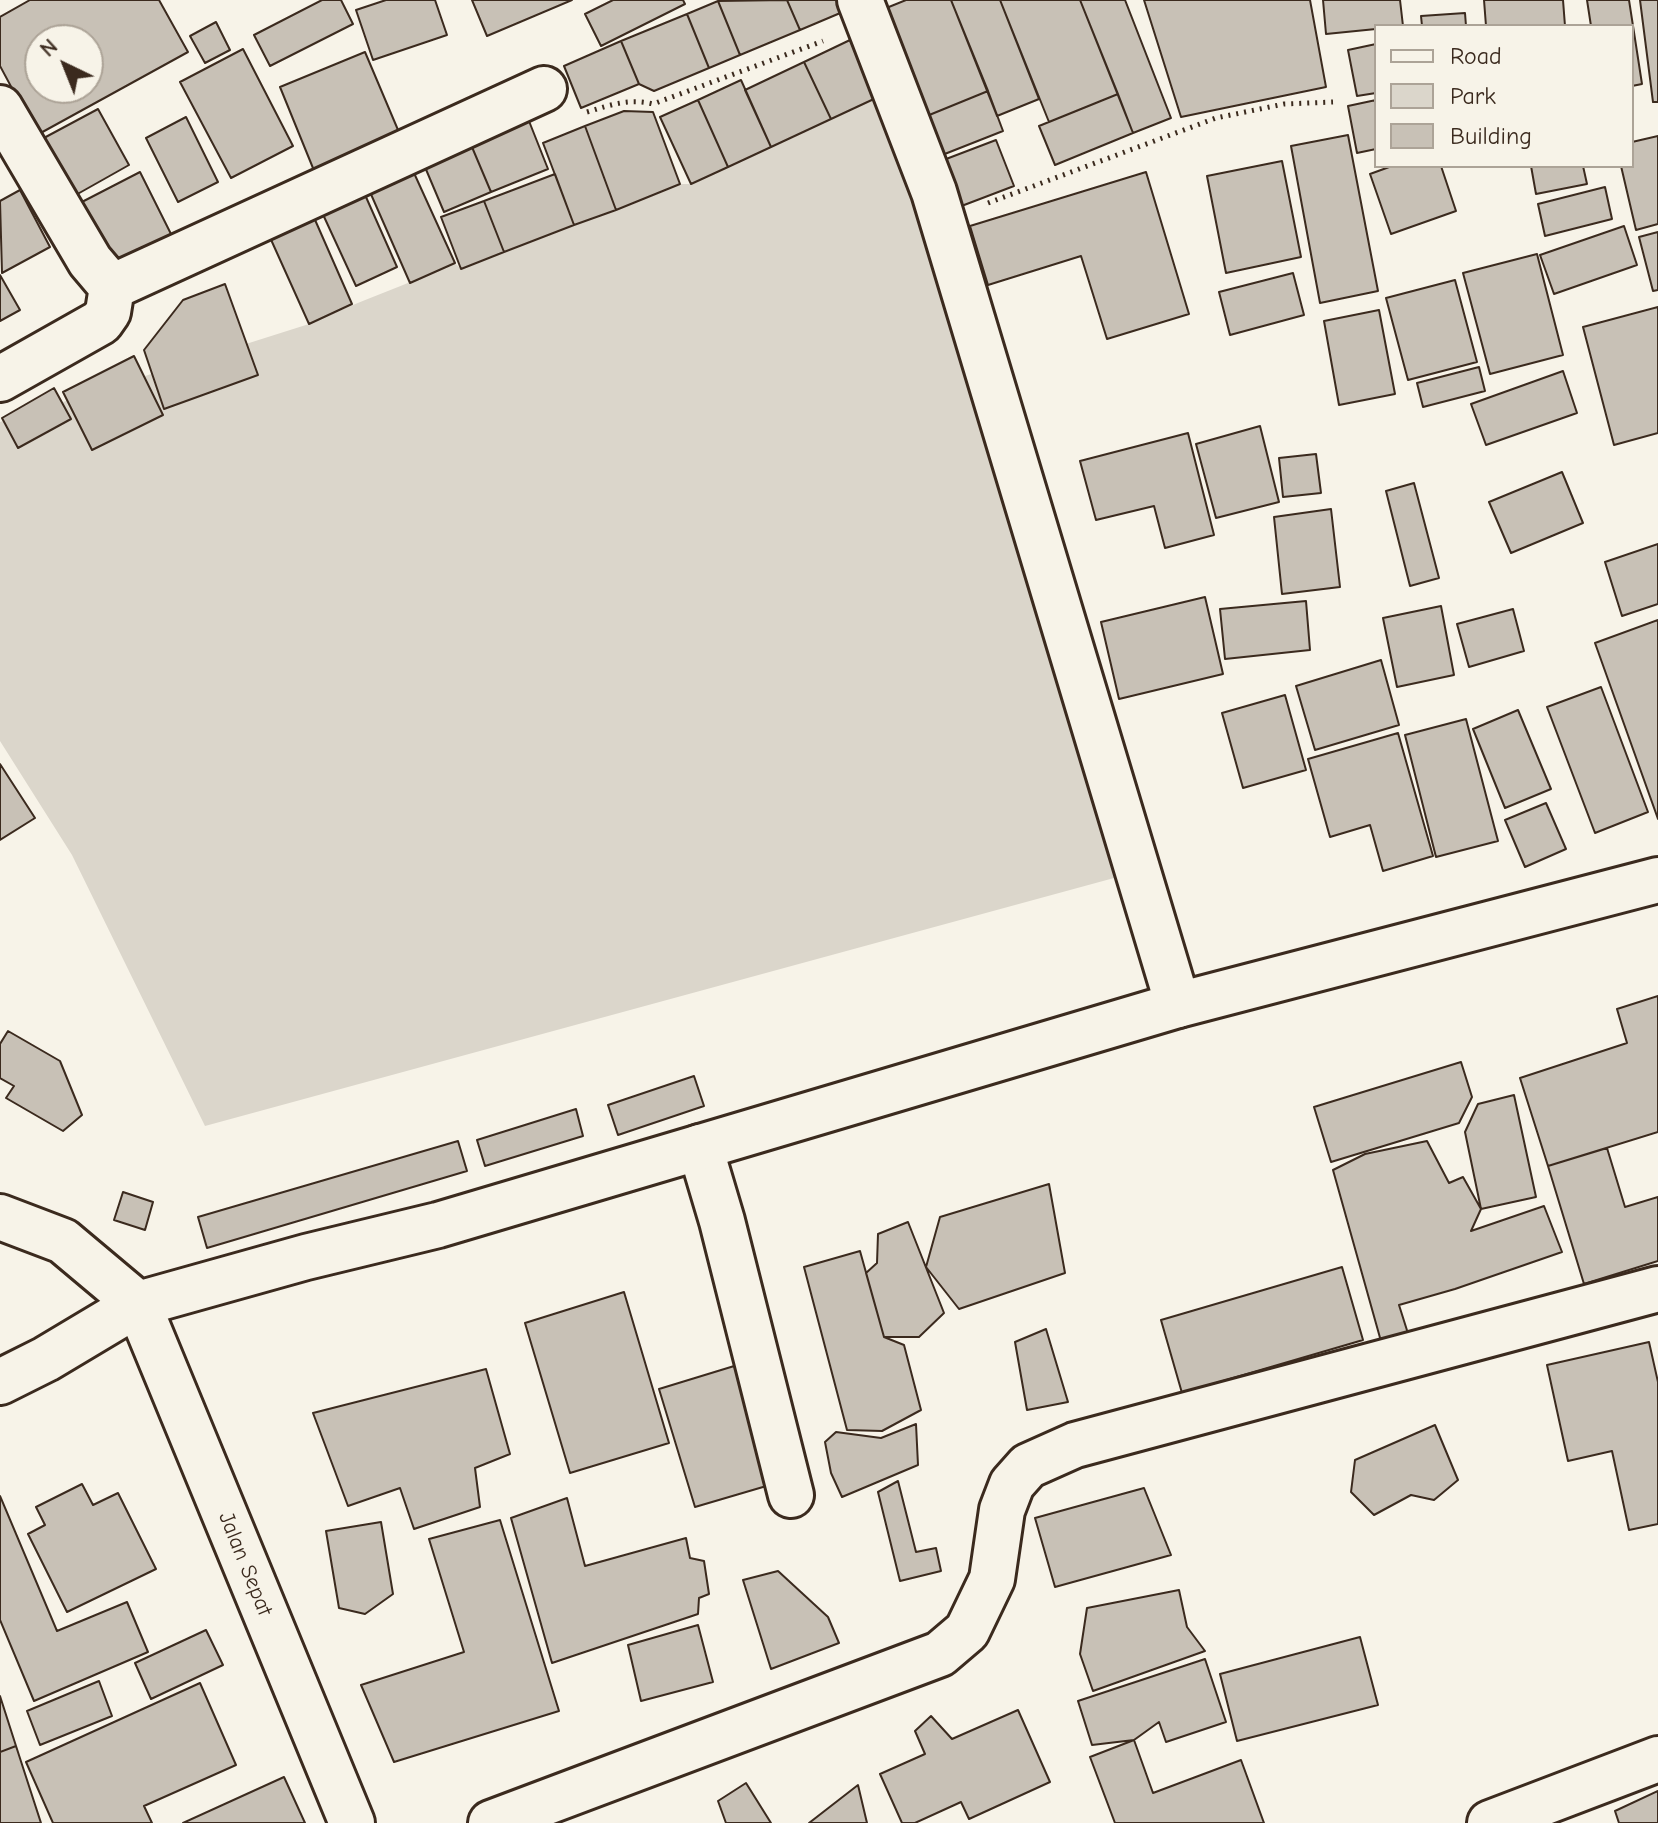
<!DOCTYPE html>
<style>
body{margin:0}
#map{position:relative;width:1658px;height:1823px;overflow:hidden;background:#f7f3e8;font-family:"Comic Neue",sans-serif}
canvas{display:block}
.legend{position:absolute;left:1374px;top:24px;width:260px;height:144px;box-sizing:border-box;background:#f7f3e8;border:2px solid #aca397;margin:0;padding:10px 14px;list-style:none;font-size:24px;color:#3b2a1e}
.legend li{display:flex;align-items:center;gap:16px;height:40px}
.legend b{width:40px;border:2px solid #aca397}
.north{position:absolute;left:24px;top:24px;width:80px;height:80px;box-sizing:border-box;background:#f7f3e8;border:2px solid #aca397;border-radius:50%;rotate:317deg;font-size:22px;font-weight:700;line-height:32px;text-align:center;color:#3b2a1e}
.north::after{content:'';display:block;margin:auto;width:28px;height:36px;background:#3b2a1e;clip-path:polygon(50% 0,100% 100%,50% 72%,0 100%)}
</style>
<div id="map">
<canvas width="1658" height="1823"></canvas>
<ul class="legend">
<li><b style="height:10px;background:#f7f3e8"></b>Road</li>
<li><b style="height:22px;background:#dbd6cb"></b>Park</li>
<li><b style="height:22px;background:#c8c1b6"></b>Building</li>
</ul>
<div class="north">N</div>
</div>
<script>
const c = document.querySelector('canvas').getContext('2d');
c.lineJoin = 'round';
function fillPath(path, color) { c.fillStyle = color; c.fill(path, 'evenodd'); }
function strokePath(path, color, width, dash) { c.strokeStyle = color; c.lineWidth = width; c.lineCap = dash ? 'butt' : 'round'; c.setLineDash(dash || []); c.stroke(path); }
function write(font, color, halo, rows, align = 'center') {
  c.font = font + ' "Comic Neue",sans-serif'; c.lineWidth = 7; c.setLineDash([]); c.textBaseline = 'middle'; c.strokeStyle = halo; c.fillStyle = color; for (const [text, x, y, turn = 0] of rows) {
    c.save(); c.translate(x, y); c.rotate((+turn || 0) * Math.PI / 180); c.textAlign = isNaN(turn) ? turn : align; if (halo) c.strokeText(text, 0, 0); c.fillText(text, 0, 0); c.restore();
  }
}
fillPath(new Path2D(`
 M876 98 1158 866 205 1126 72 855 0 741V422L309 324C357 302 406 285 455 263L461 269 680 184H691Z`), '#dbd6cb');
const building = new Path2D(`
 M30 0H159L188 52 37 135 0 66V17ZM40 40H88V88H40Z
 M322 0H341L353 24 270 66 254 35Z
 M386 0H435L447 35 373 60 356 10Z
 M472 0H572L487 36Z
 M613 0H683L685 4 601 46 585 14Z
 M787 0H841L845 11 800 30Z
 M787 0 800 30 740 55 718 1Z
 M906 0H951L988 91 917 120 874 13Z
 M951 0H1000L1039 99 997 116Z
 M1000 0H1080L1118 94 1049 122Z
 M1080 0H1125L1171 118 1133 133Z
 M1144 0H1310L1326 87 1181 117Z
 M1323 0H1400L1403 26H1376V29L1326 34Z
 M1484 0H1563L1565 26H1486Z
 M1587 0H1629L1642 84 1632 86V26H1591Z
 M1640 0H1658V102H1653Z
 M718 1 740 55 709 68 687 14Z
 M1465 13 1466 26H1422L1421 16Z
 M687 14 709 68 654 91 639 84 621 41Z
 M216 22 230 50 205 63 190 36Z
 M850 40 876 98 831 119 804 62Z
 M621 41 639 84 581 108 564 66Z
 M1376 44V93L1357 96 1348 50Z
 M243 49 293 146 231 178 180 82Z
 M365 52 401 137 315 173 280 87Z
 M804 62 831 119 771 147 745 90Z
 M741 80 771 147 728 167 698 100Z
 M988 91 1003 131 932 159 917 120Z
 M1118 94 1133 133 1055 165 1039 126Z
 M698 100 728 167 691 184 660 117Z
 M1376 100V149L1357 153 1348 106Z
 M98 109 129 165 74 196 42 139Z
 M624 111 653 112 680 184 616 210 585 126Z
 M527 116 548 169 491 192 469 140Z
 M186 117 218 182 178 202 146 138Z
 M585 126 616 210 574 225 543 143Z
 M1348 135 1378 291 1320 303 1291 146Z
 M1658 136V224L1636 230 1621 166H1632V142Z
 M469 140 491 192 444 212 422 160Z
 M996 140 1014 186 951 210 933 164Z
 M1282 161 1301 257 1226 273 1207 176Z
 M1392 166H1441L1456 211 1391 234 1370 174Z
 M1531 166H1583L1587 184 1536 194Z
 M140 172 174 240 112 271 78 204Z
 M1146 172 1189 314 1107 339 1081 256 988 285 970 226Z
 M414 173 455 263 410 283 370 192Z
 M555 174 574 225 504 252 484 201Z
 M1605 187 1612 219 1545 236 1538 204Z
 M362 188 397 267 356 286 320 208Z
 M20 190 50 247 2 273 0 201Z
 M484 201 504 252 461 269 441 217Z
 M312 213 352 304 309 324 268 233Z
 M1624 226 1637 265 1554 294 1540 255Z
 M1658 232V290L1653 291 1639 237Z
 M1537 254 1563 355 1490 374 1463 273Z
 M1293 273 1304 315 1230 335 1219 292Z
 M0 275 20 310 0 321Z
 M1455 280 1477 362 1408 380 1386 298Z
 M225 284 258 375 164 409 144 350 183 300Z
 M1658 307V433L1614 445 1583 327Z
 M1379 310 1395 394 1339 405 1324 321Z
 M134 356 163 415 92 450 63 392Z
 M1479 367 1485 391 1423 407 1417 383Z
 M1563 371 1577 413 1486 445 1471 404Z
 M54 388 71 419 18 448 2 418Z
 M1260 426 1279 502 1216 518 1196 444Z
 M1188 433 1214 535 1165 548 1154 506 1096 520 1080 461Z
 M1316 454 1321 493 1283 497 1279 458Z
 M1562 472 1583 523 1511 553 1489 502Z
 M1414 483 1439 578 1410 586 1386 491Z
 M1331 509 1340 587 1282 594 1274 517Z
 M1658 544V604L1622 616 1605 562Z
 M1205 597 1223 674 1119 699 1101 622Z
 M1306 601 1310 650 1225 659 1220 609Z
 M1441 606 1454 675 1397 687 1383 618Z
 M1513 609 1524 651 1469 667 1457 624Z
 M1658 620V819L1595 643Z
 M1381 660 1399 725 1315 750 1296 686Z
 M1601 687 1648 812 1595 833 1547 707Z
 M1285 695 1306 770 1243 788 1222 713Z
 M1518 710 1551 789 1505 808 1473 729Z
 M1466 719 1498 841 1436 857 1405 735Z
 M1398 733 1433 856 1383 871 1370 825 1330 837 1308 759Z
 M0 764 35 818 0 840Z
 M1546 803 1566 849 1525 867 1505 820Z
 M1658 996V1132L1548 1166 1520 1078 1627 1043 1617 1009Z
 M8 1031 60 1061 82 1115 63 1131 6 1098 14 1086 0 1078V1044Z
 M1461 1062 1472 1097 1459 1123 1331 1162 1314 1107Z
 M694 1076 704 1106 618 1135 608 1105Z
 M1514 1095 1536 1197 1481 1209 1465 1132 1478 1104Z
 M576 1109 583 1136 485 1166 477 1140Z
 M458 1141 467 1171 207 1248 198 1217Z
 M1427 1141 1449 1183 1463 1177 1481 1209 1471 1231 1544 1206 1562 1252 1455 1289 1399 1305 1411 1343 1384 1352 1333 1170 1365 1154Z
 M1607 1148 1625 1207 1658 1197V1261L1584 1284 1548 1166Z
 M1049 1184 1065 1273 959 1309 926 1267 940 1217Z
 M123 1192 153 1202 145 1230 114 1220Z
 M908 1222 944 1313 919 1337H884L866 1273 877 1263 878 1234Z
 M860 1251 884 1337 904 1345 921 1410 882 1431 847 1430 804 1267Z
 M1342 1267 1363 1340 1182 1393 1161 1320Z
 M624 1292 669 1443 570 1473 525 1323Z
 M1046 1329 1068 1402 1027 1410 1015 1342Z
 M1649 1342 1658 1382V1524L1629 1530 1612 1451 1568 1461 1547 1365Z
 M744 1363 780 1482 695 1507 659 1389Z
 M486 1369 510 1454 475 1468 480 1507 414 1529 400 1488 348 1506 313 1413Z
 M916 1424 918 1465 842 1497 831 1473 825 1442 836 1432 881 1438Z
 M1435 1425 1458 1480 1434 1500 1411 1495 1374 1515 1351 1492 1355 1460Z
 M898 1481 916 1552 936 1548 941 1571 900 1581 878 1492Z
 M82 1484 93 1505 118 1493 156 1569 67 1612 28 1534 45 1525 36 1507Z
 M1144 1488 1171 1555 1055 1587 1035 1518Z
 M0 1496 57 1631 127 1602 148 1652 34 1701 0 1620Z
 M567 1498 585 1566 686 1538 690 1558 704 1561 709 1594 699 1598 698 1614 552 1663 511 1518Z
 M500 1520 559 1711 394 1762 361 1685 464 1652 429 1539Z
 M381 1522 393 1594 365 1614 339 1608 326 1531Z
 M778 1571 828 1617 839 1643 771 1669 743 1580Z
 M1179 1590 1187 1627 1205 1651 1093 1691 1080 1654 1087 1608Z
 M698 1625 713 1682 641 1701 628 1645Z
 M206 1630 223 1665 151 1699 135 1663Z
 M1360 1637 1378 1705 1237 1741 1220 1674Z
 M1205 1659 1226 1722 1166 1742 1159 1722 1134 1740 1092 1745 1078 1701Z
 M99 1681 112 1716 40 1745 27 1711Z
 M200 1683 236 1765 144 1806 152 1823H53L26 1762Z
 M0 1696 16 1746 0 1752Z
 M1018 1710 1050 1782 969 1819 961 1802 915 1823H902L880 1774 925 1754 915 1731 931 1716 952 1739Z
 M1134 1740 1153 1793 1241 1760 1264 1823H1115L1090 1757Z
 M16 1746 41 1823H0V1752Z
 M284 1777 305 1823H183Z
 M746 1783 771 1823H726L718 1801Z
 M858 1785 867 1823H809Z
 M1658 1791V1823H1619L1615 1811Z`);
fillPath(building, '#c8c1b6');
strokePath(building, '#3b2a1e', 2);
const street = new Path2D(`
 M860 0 934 192 1178 1005
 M0 108 90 261 112 287 544 89
 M0 379 101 322 108 312 112 287
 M700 1147 722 1221 791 1495
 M0 1382 46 1359 138 1304 352 1823
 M491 1823 940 1654 967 1631 992 1579 1002 1510 1012 1484 1028 1466 1075 1445 1658 1289
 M1490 1823 1658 1759`);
const secondary = new Path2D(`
 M0 1217 63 1241 138 1304 306 1257 438 1225 1178 1005 1658 880`);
strokePath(street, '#3b2a1e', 50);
strokePath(secondary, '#3b2a1e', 50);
strokePath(new Path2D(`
 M587 112C610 105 629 98 653 104L823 41
 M988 203 1216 118 1284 104 1333 102`), '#3b2a1e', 5, [2, 6]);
strokePath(street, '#f7f3e8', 44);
strokePath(secondary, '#f7f3e8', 44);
write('22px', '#3b2a1e', '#f7f3e8', [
 ["Jalan Sepat",245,1564,68]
]);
</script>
